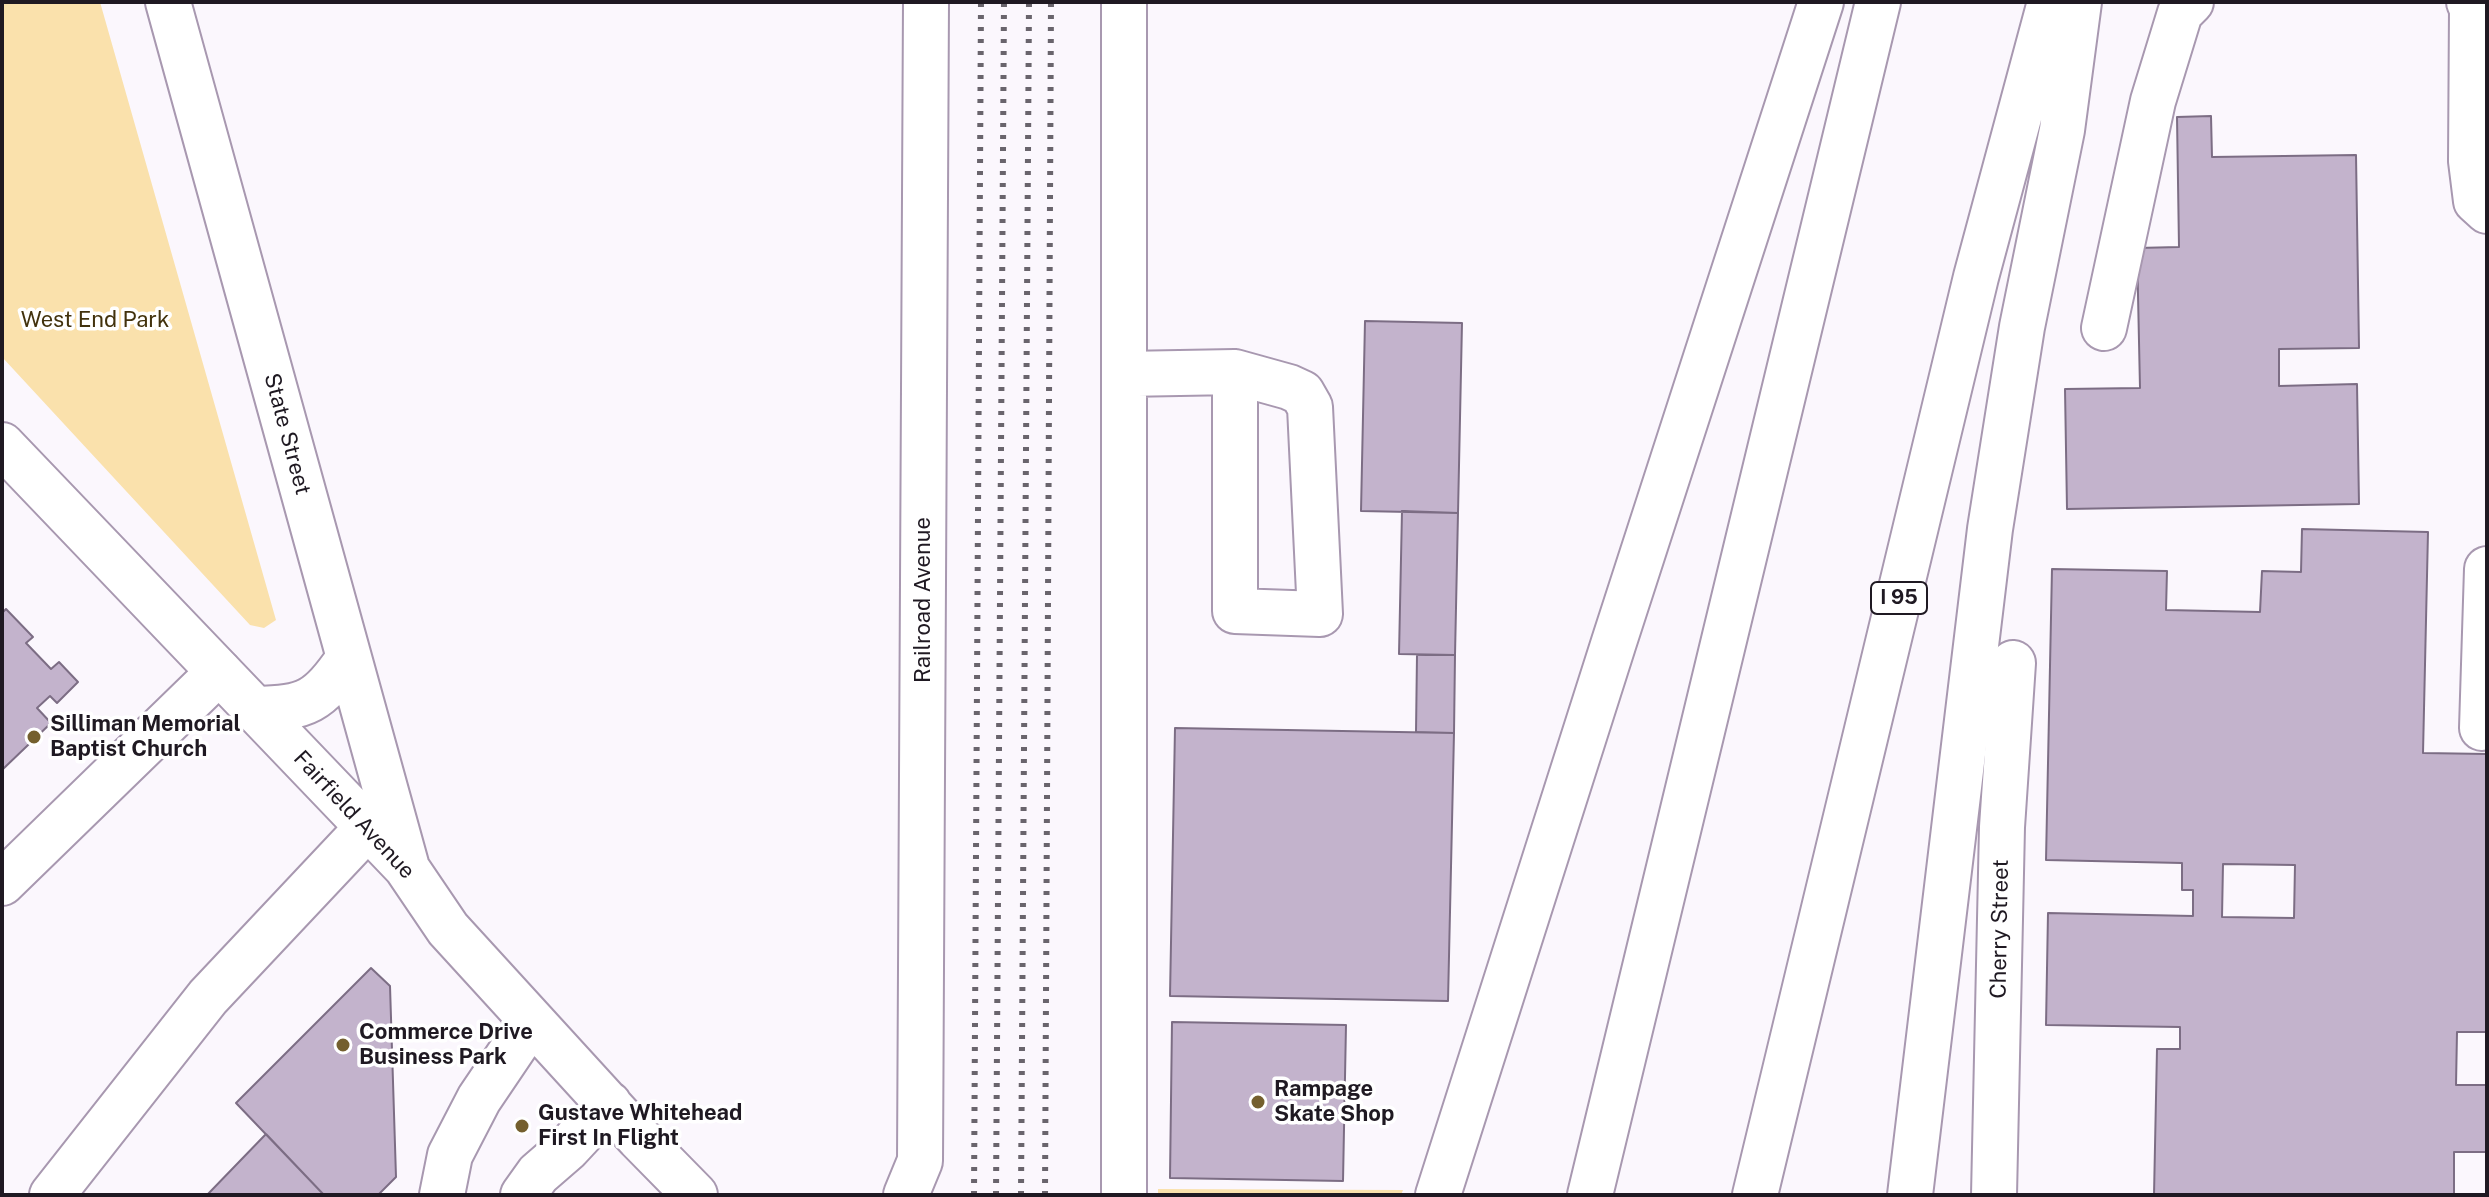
<!DOCTYPE html>
<style>
body{margin:0}
#map{position:relative;width:2489px;height:1197px;overflow:hidden;background:#fbf7fd;font-family:"Public Sans",sans-serif}
canvas{display:block}
.frame{position:absolute;inset:0;border:4px solid #1f1922;pointer-events:none}
</style>
<div id="map">
<canvas width="2489" height="1197"></canvas>
<div class="frame"></div>
</div>
<script>
const c = document.querySelector('canvas').getContext('2d');
c.lineJoin = 'round';
function fillPath(path, color) { c.fillStyle = color; c.fill(path, 'evenodd'); }
function strokePath(path, color, width, dash) { c.strokeStyle = color; c.lineWidth = width; c.lineCap = dash ? 'butt' : 'round'; c.setLineDash(dash || []); c.stroke(path); }
function write(font, color, halo, rows, align = 'center') {
  c.font = font + ' "Public Sans",sans-serif'; c.lineWidth = 7; c.setLineDash([]); c.textBaseline = 'middle'; c.strokeStyle = halo; c.fillStyle = color; for (const [text, x, y, turn = 0] of rows) {
    c.save(); c.translate(x, y); c.rotate((+turn || 0) * Math.PI / 180); c.textAlign = isNaN(turn) ? turn : align; if (halo) c.strokeText(text, 0, 0); c.fillText(text, 0, 0); c.restore();
  }
}
fillPath(new Path2D(`
 M2 2H100L276 620 264 628 250 625 2 357Z
 M1158 1189 1403 1190 1401 1195H1158Z`), '#fae1ac');
const building = new Path2D(`
 M2211 116 2212 157 2356 155 2359 348 2279 349V386L2357 384 2359 504 2067 509 2065 389 2140 388 2137 248 2179 247 2177 117Z
 M1365 321 1462 323 1458 513 1361 511Z
 M1402 511 1458 513 1455 655 1399 654Z
 M2302 529 2428 532 2423 753 2487 754V1032H2457L2456 1085H2487V1152H2454V1195H2154L2157 1049H2180V1027L2046 1025 2048 913 2193 916V890H2182V863L2046 860 2052 569 2167 571 2166 610 2260 612 2262 571 2301 572ZM2223 864 2295 865 2294 918 2222 917Z
 M6 609 33 637 26 643 51 669 59 662 78 682 57 703 50 696 37 708 51 723 2 770V613Z
 M1417 655H1455L1454 733 1416 732Z
 M1175 728 1454 733 1448 1001 1170 996Z
 M371 968 390 986 396 1177 378 1195H324L236 1103Z
 M1172 1022 1346 1025 1343 1181 1170 1178Z
 M266 1134 324 1195H207Z`);
fillPath(building, '#c3b3cc');
strokePath(building, '#7c6d84', 2);
const minor = new Path2D(`
 M1124 2V1195
 M2469 2 2472 9 2471 161 2476 201 2487 211
 M2104 328 2153 101 2180 13 2191 2
 M1124 374 1235 372V611L1320 614 1310 407 1302 393 1289 387 1235 372
 M2482 728 2487 569
 M2 883 219 672
 M52 1195 208 997 368 827
 M906 1195 920 1161 926 2
 M1994 1195 2002 827 2013 663`);
const major = new Path2D(`
 M168 2 406 864
 M2 445 406 867 448 929 639 1138 695 1195
 M254 709C308 708 318 702 349 658
 M442 1195 450 1155 479 1099 531 1022
 M523 1195 538 1174 568 1148 609 1104`);
const highway = new Path2D(`
 M1438 1195 1614 642 1821 2
 M1590 1195 1878 2
 M1755 1195 1976 277 2050 2
 M1910 1195 1990 529 2022 327 2062 130 2079 2`);
strokePath(minor, '#a898b0', 48);
strokePath(major, '#a898b0', 48);
strokePath(highway, '#a898b0', 48);
strokePath(minor, '#fff', 44);
strokePath(major, '#fff', 44);
strokePath(highway, '#fff', 44);
strokePath(new Path2D(`
 M974 1195 981 2
 M996 1195 1004 2
 M1021 1195 1029 2
 M1045 1195 1051 2`), '#69646c', 6, [4, 8]);
for (const [x, y, r, color] of [
 [34,737,8,"#745f2e"],
 [343,1045,8,"#745f2e"],
 [1258,1102,8,"#745f2e"],
 [522,1126,8,"#745f2e"]
]) { const dot = new Path2D(); dot.arc(x, y, r, 0, 2 * Math.PI); c.fillStyle = color; c.fill(dot); strokePath(dot, '#fff', 3); }
for (const [x, y, w] of [
 [1899,598,56]
]) { const box = new Path2D(); box.roundRect(x - w / 2, y - 16, w, 32, 6); c.fillStyle = '#fff'; c.fill(box); strokePath(box, '#1f1922', 2); }
write('bold 20px', '#1f1922', null, [
 ["I 95",1899,598]
]);
write('22px', '#42320d', '#fff', [
 ["West End Park",95,320]
]);
write('22px', '#1f1922', '#fff', [
 ["State Street",287,434,75],
 ["Railroad Avenue",923,600,-90],
 ["Fairfield Avenue",354,815,47],
 ["Cherry Street",2000,929,-89]
]);
write('bold 22px', '#1f1922', '#fff', [
 ["Silliman Memorial",50,724],
 ["Baptist Church",50,749],
 ["Commerce Drive",359,1032],
 ["Business Park",359,1057],
 ["Rampage",1274,1089],
 ["Skate Shop",1274,1114],
 ["Gustave Whitehead",538,1113],
 ["First In Flight",538,1138]
], 'left');
</script>
